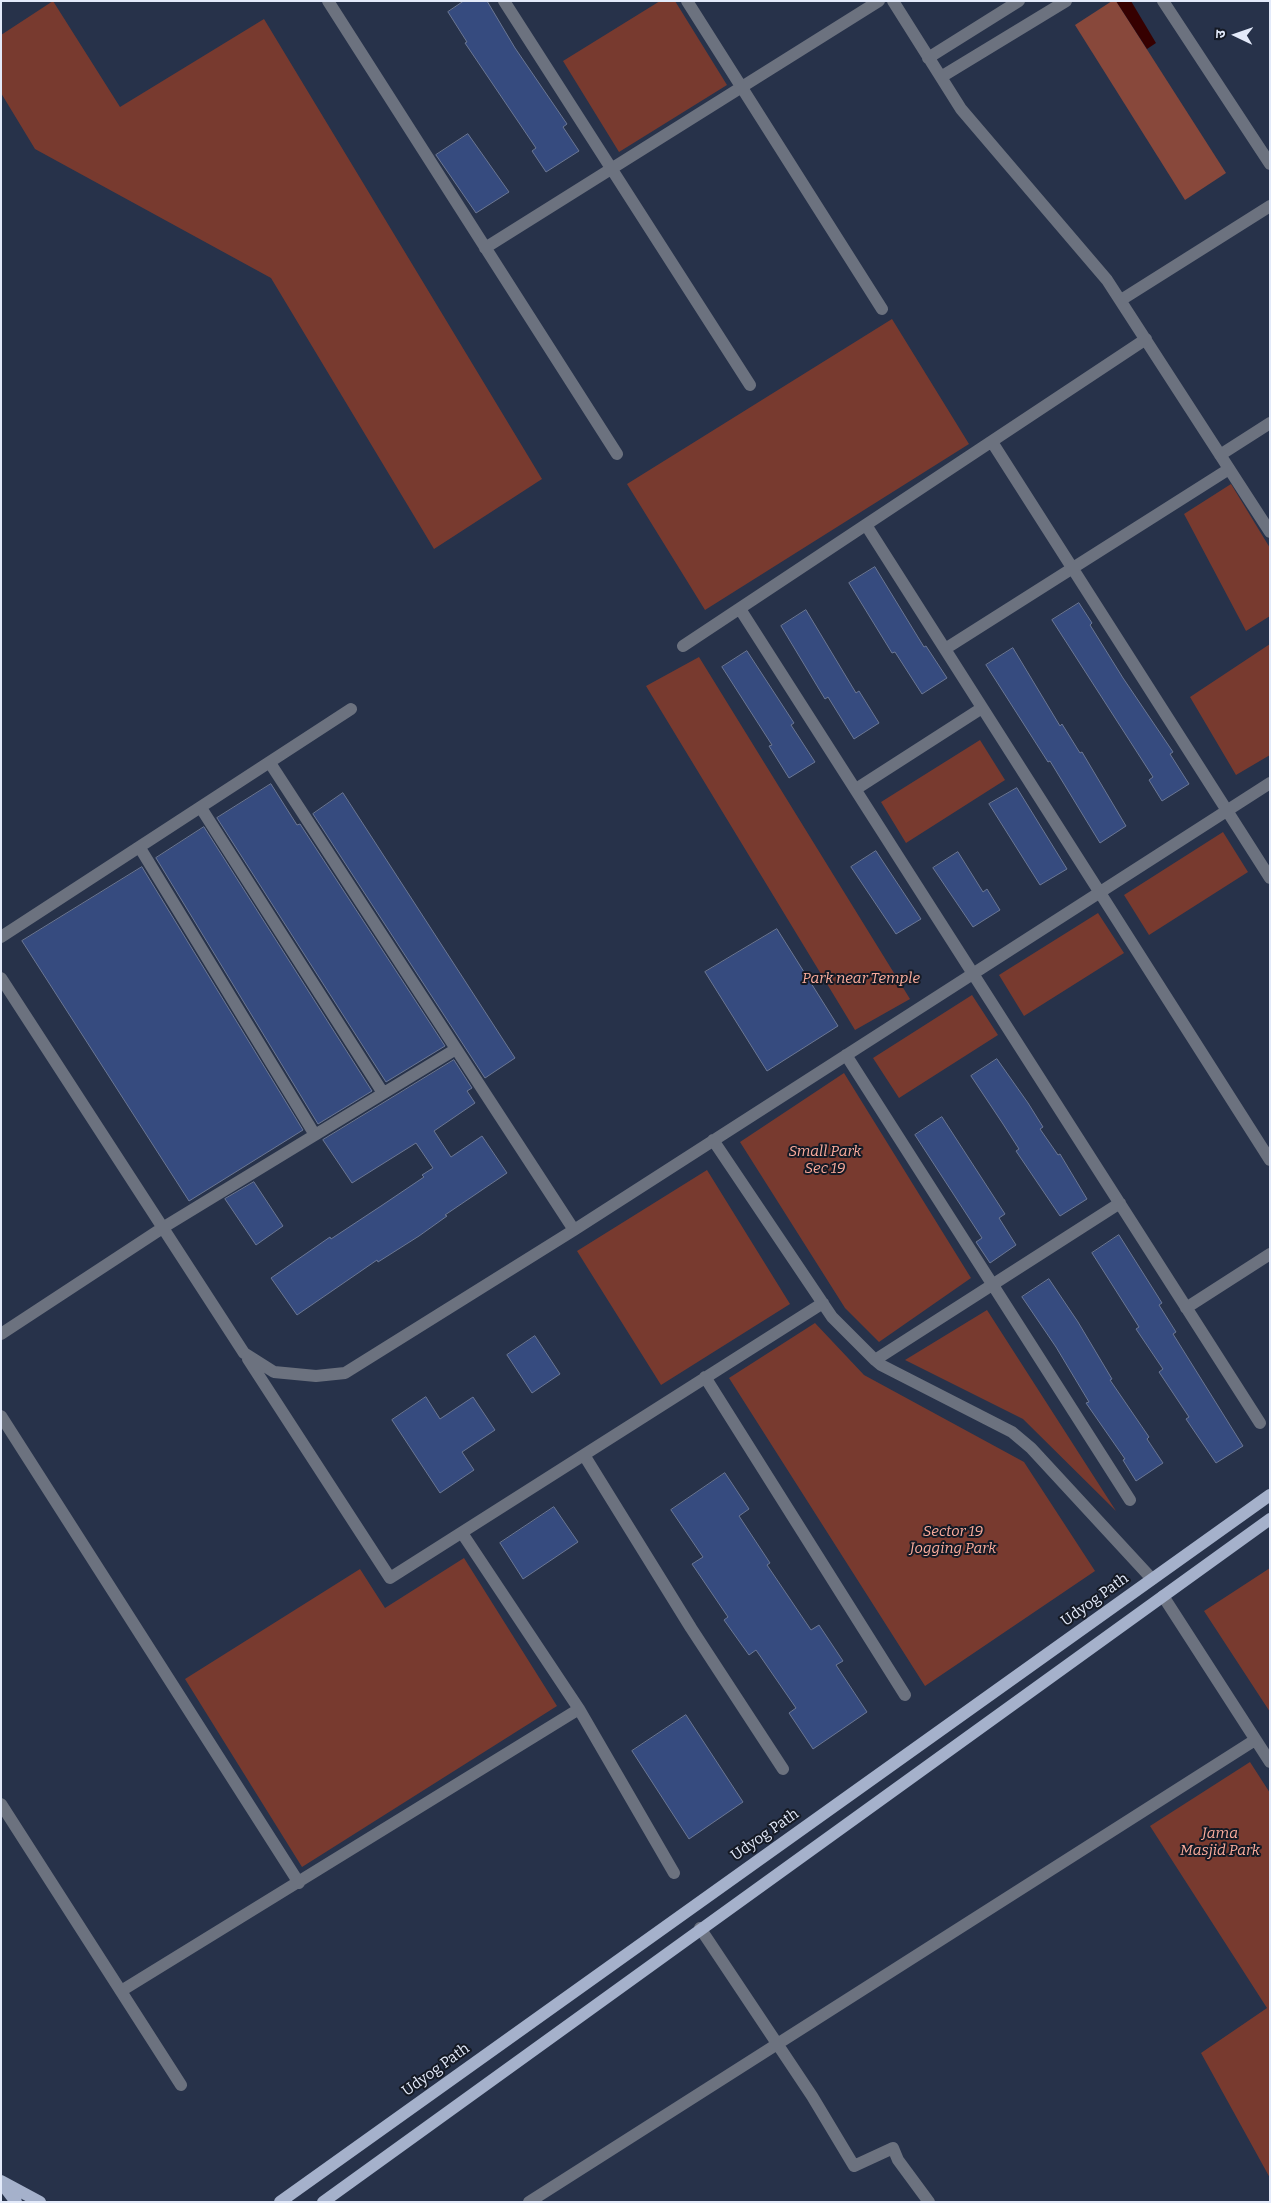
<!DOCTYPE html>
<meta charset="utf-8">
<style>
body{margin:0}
#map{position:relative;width:1271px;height:2203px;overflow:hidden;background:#27324a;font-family:Bitter,"Noto Sans Devanagari",serif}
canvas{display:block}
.frame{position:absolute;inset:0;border:2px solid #e3eafa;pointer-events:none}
.north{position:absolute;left:1211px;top:10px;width:50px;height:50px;-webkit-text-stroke:4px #151a25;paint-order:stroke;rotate:273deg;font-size:14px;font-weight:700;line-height:20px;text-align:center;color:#e3eafa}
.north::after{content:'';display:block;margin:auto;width:18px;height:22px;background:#e3eafa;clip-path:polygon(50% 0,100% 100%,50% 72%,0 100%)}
</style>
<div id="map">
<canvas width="1271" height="2203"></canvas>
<div class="frame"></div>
<div class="north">उ</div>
</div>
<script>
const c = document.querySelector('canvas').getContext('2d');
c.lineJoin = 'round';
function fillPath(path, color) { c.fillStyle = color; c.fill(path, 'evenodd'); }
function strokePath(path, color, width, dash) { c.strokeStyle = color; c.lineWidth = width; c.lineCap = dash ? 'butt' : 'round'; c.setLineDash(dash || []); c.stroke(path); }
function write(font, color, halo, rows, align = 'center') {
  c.font = font + ' Bitter,serif'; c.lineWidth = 4; c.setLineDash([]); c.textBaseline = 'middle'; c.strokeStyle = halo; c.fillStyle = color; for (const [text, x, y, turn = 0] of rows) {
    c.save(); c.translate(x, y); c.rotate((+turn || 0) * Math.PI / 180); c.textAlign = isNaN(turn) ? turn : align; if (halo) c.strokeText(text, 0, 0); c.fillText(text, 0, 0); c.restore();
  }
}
fillPath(new Path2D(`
 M53 1 120 107 264 19 542 479 434 549 271 278 35 149 1 93V35Z
 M660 1H675L727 85 619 152 563 61Z
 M892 319 969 444 705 610 627 484Z
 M1231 484 1270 548V616L1246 631 1184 514Z
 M1270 644V755L1236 775 1190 697Z
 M699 657 910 999 855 1030 646 686Z
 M980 740 1005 780 906 843 881 802Z
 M1223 832 1248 872 1149 935 1124 895Z
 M1098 913 1124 953 1024 1016 999 975Z
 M972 995 998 1035 899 1098 873 1058Z
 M844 1073 971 1278 879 1342 845 1308 740 1142Z
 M707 1170 790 1304 661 1385 577 1251Z
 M987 1310 1116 1511 1023 1419 905 1360Z
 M815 1323 864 1375 1024 1462 1095 1571 925 1686 729 1378Z
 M464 1558 557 1706 302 1867 185 1679 360 1569 385 1608Z
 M1270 1568V1712L1204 1611Z
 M1250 1762 1270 1793V2178L1201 2053 1267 2008 1150 1826Z`), '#783a2f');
fillPath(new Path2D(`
 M1112 1H1116L1226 173 1185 200 1075 25Z`), '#88483b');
fillPath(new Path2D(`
 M1116 1H1131L1156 43 1147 49Z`), '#360000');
const building = new Path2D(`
 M464 1H487L515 48 567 124 563 127 579 151 546 172 532 151 536 148 465 43 467 42 448 12Z
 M468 134 509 192 476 213 436 155Z
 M875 567 924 647 926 646 947 678 922 694 895 652 892 653 849 583Z
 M1079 603 1092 623 1090 625 1123 678 1173 752 1170 754 1189 784 1162 801 1149 780 1153 777 1052 620Z
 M806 610 856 693 859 691 879 723 854 739 828 697 825 699 781 626Z
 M1013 648 1060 726 1062 724 1080 753 1082 752 1126 826 1100 843 1050 761 1048 762 986 665Z
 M747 651 794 723 791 725 815 762 789 778 769 746 772 745 722 667Z
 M271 784 297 825 300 824 445 1046 386 1082 217 818Z
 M1017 788 1067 869 1040 885 989 804Z
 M343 793 515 1058 485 1078 313 814Z
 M204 827 372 1091 318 1124 156 858Z
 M876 851 921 919 896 934 851 867Z
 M958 852 983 892 987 889 1000 910 973 927 933 868Z
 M142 867 303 1130 189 1201 22 941Z
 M777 929 838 1026 767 1071 705 972Z
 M997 1059 1028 1103 1043 1127 1040 1129 1058 1155 1060 1154 1087 1199 1060 1216 1016 1151 1019 1149 1003 1124 971 1076Z
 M454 1060 472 1088 467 1091 475 1103 434 1131 451 1157 482 1136 507 1173 445 1215 447 1216 419 1236 378 1262 377 1260 297 1315 271 1278 330 1237 331 1239 381 1206 424 1177 422 1175 433 1168 416 1143 352 1183 323 1140Z
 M942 1117 1005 1214 999 1218 1016 1245 990 1263 976 1242 982 1238 915 1135Z
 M254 1182 283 1226 256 1245 225 1199Z
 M1119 1235 1162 1303 1159 1305 1176 1332 1173 1334 1243 1446 1216 1463 1186 1419 1189 1417 1159 1372 1163 1369 1136 1329 1139 1327 1092 1253Z
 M1049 1279 1078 1322 1112 1379 1110 1380 1149 1437 1147 1439 1163 1463 1136 1481 1123 1460 1125 1459 1086 1403 1089 1402 1056 1347 1022 1297Z
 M535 1336 560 1374 532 1393 507 1355Z
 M426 1397 440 1419 473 1397 495 1430 462 1452 474 1470 440 1493 392 1420Z
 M725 1473 749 1509 739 1516 770 1563 767 1565 811 1630 819 1625 843 1661 836 1665 867 1712 813 1749 789 1713 796 1708 756 1650 749 1655 724 1620 728 1617 692 1564 703 1557 671 1510Z
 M554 1507 578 1542 523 1579 500 1543Z
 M686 1715 743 1802 689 1839 632 1751Z`);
fillPath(building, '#364b7f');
strokePath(building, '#6b7794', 1);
strokePath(new Path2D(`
 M328 1 617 454
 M504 1 750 385
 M687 1 882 309
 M893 1 961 109 1107 280 1270 532
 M1163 1 1270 164
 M928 58 1019 1
 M941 77 1066 1
 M485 248 879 1
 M1121 300 1270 206
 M992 442 1270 878
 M1220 455 1270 423
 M866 525 1270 1160
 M740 609 1260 1423
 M683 646 1146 339
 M945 649 1229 469
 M270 763 574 1230
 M856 789 982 708
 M201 808 383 1093
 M140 848 315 1135
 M1 937 351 709
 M1 978 244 1353 274 1372 316 1376 345 1373 574 1230 1270 783
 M846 1055 1130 1500
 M713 1140 832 1317 875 1360 881 1365 1012 1432 1031 1448 1152 1579
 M1186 1308 1270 1254
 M1 1334 164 1227 456 1049
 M248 1359 390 1578 823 1303
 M875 1360 1120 1203
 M705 1377 905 1695
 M1 1416 299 1883
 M584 1455 691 1628 783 1769
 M462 1533 579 1709 674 1873
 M1163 1596 1270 1762
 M1 1804 181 2085
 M700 1928 812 2096 854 2166 893 2148 898 2160 929 2202
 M121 1991 579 1709
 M529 2202 1255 1740`), '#6c727f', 12);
strokePath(new Path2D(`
 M1 2181 40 2202
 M3 2185 16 2202
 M280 2202 1270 1495
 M323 2202 1270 1519`), '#a5b1cb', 12);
write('italic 15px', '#fbac9c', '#151a25', [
 ["Park near Temple",861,979],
 ["Small Park",825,1152],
 ["Sec 19",825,1169],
 ["Sector 19",953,1532],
 ["Jogging Park",953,1549],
 ["Jama",1220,1834],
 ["Masjid Park",1220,1851]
]);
write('15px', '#e3eafa', '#151a25', [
 ["Udyog Path",1095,1600,-36],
 ["Udyog Path",765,1835,-35],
 ["Udyog Path",436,2070,-36]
]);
</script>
